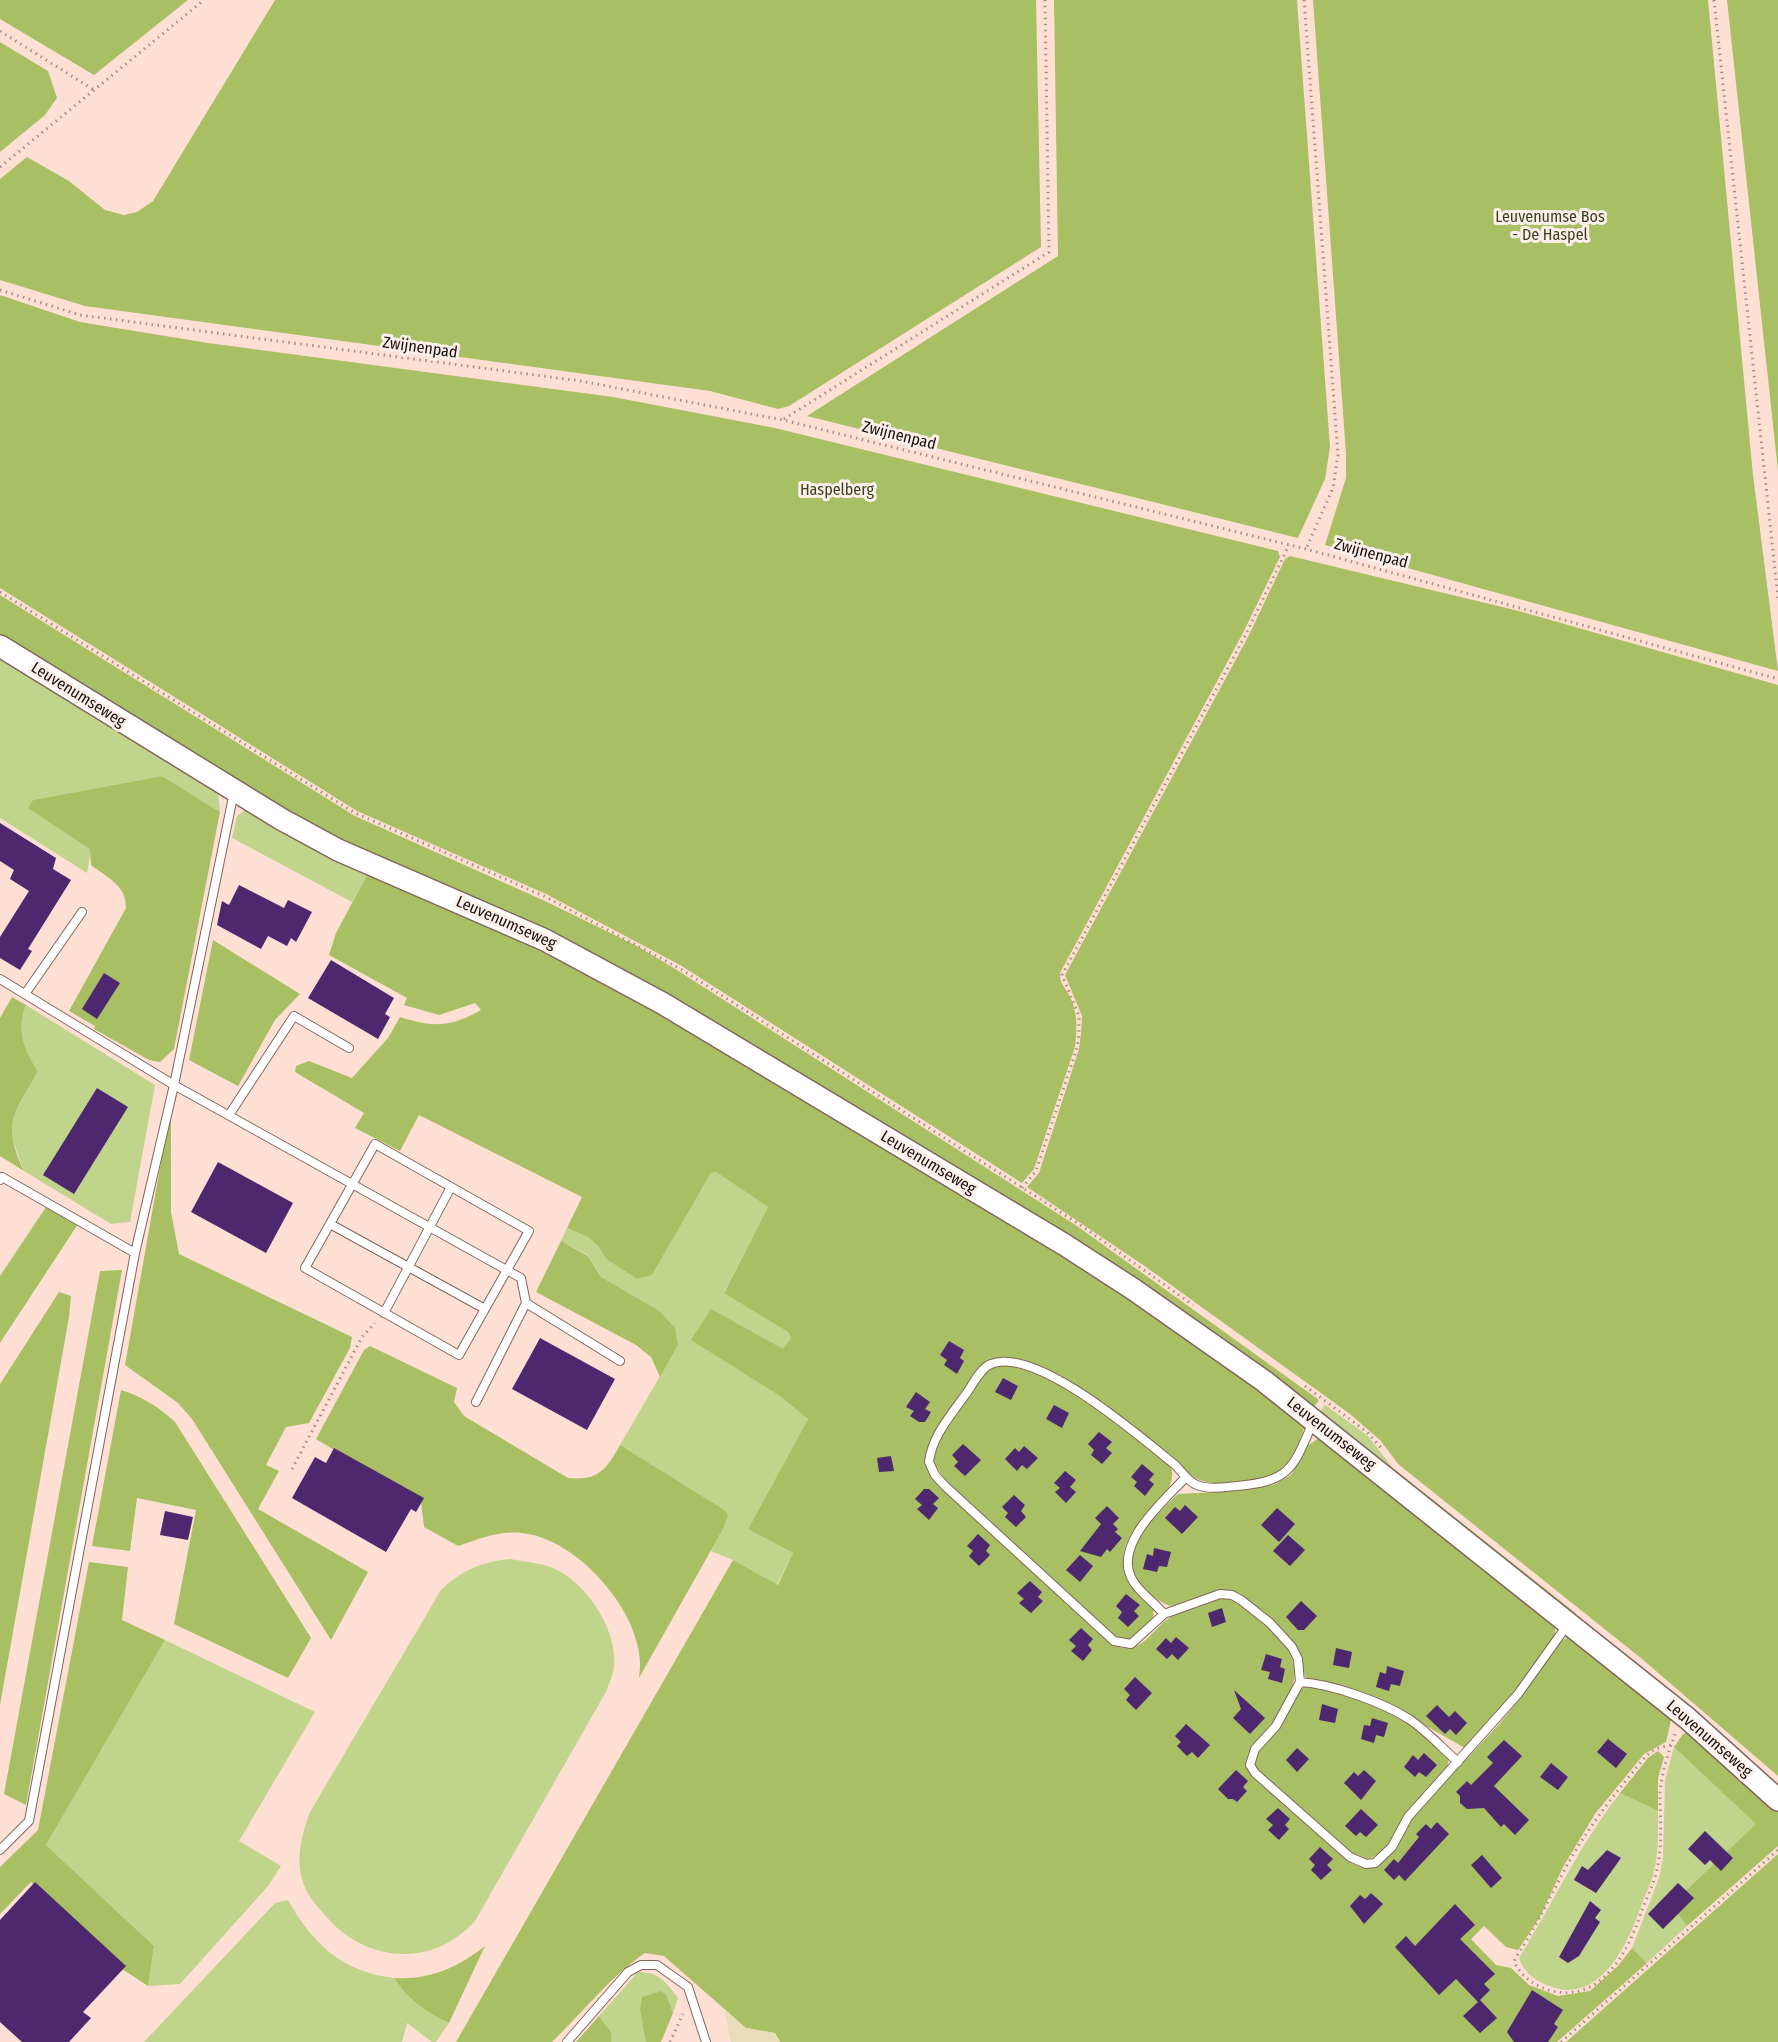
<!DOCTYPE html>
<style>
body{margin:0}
canvas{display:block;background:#fedfd4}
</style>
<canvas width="1778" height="2042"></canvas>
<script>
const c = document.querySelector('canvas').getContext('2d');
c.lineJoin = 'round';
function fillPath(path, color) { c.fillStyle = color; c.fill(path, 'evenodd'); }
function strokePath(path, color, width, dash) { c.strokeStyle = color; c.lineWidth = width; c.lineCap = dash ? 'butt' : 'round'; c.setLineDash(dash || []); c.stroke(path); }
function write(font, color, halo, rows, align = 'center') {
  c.font = font + ' "Fira Sans Condensed",sans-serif'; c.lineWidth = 6; c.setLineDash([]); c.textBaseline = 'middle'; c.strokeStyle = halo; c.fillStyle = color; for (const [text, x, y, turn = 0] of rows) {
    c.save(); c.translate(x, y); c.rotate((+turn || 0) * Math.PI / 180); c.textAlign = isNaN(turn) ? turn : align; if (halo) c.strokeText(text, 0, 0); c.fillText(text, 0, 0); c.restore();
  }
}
fillPath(new Path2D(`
 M0 659 218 792 220 812 162 776 33 800 29 808 91 849 87 873 0 818Z
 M245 810 368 873 352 902 232 838 237 816Z
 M26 1005 155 1085 130 1222 111 1224 24 1171 10 1133 14 1115 38 1071C24 1051 16 1028 26 1005Z
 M716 1172 768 1207 724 1292 788 1332 791 1338 784 1349 777 1394 808 1419 748 1529 793 1553 777 1585 733 1560 711 1551 723 1529V1509L620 1445 678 1345 658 1310 601 1277 588 1255 561 1241 567 1228 588 1237 598 1246 606 1259 637 1279 652 1275 711 1173Z
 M1325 1405 1367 1435 1393 1468 1576 1613 1574 1615 1319 1413Z
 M510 1559C525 1562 546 1563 559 1571 589 1587 618 1632 614 1667 613 1675 609 1683 607 1690L475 1921C432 1969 364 1963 324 1914 315 1904 305 1892 302 1879 296 1857 302 1833 310 1812L441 1590C462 1570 481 1562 510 1559Z
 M165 1640 315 1712 239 1841 281 1866 269 1885 180 1984 148 1986 154 1946 46 1845Z
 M1674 1747 1757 1824 1672 1905 1687 1926 1647 1963 1632 1948 1659 1878 1663 1857 1665 1780Z
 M1620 1793 1658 1811C1658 1832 1659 1854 1653 1875 1650 1886 1644 1897 1640 1909 1628 1943 1602 2001 1555 1988 1538 1983 1525 1975 1519 1958 1553 1903 1580 1844 1620 1793Z
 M288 1900C312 1943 342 1972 394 1978 407 1999 427 2013 449 2023L436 2042H432L407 2023 402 2042H144L275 1903Z
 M638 1972C659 1972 666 1982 678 1998L673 2013 667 1996 640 2011 646 2042H611V2032L599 2016Z`), '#c0d48c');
fillPath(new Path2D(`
 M0 0H188L94 75 0 19Z
 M275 0H1036L1041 247 789 406 778 409 710 391 85 306 0 280V179L27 157 69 181 105 210 124 215 137 212 153 201Z
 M1054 0H1297L1330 447 1325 479 1298 538 807 416 1058 256Z
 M1313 0H1708L1753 475 1778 671 1325 545 1346 478V454Z
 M1727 0H1778V471Z
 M0 42 48 71 57 98 45 115 0 152Z
 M0 295 80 322 208 343 613 397 775 428 1278 551 1280 557 1243 633 1060 973C1059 984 1067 989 1071 999 1078 1015 1077 1030 1075 1047L1034 1169 1022 1183 680 965 546 894 357 811 0 588Z
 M1290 556 1519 611 1778 685V1776L1642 1659 1398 1464 1381 1441 1350 1414 1146 1267 1027 1187 1039 1173 1079 1049 1081 1033 1082 1016 1065 975 1248 637 1285 559Z
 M0 595 355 816 545 901 637 946 677 970 1077 1226 1319 1400 1313 1409 664 994 341 841 285 811 0 637Z
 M162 776 220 812 174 1049 160 1062 149 1060 94 1029 95 1026 69 1011 126 908C127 886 108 878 91 865L90 849 28 808 33 800Z
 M368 873 498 928 586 970 1082 1264 1173 1326 1302 1422 1304 1428C1293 1459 1285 1476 1250 1480 1235 1482 1215 1486 1200 1480 1188 1475 1175 1460 1165 1452 1134 1427 1026 1337 987 1363 976 1370 968 1383 961 1394 946 1416 929 1435 925 1462L942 1489 1112 1644C1119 1647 1126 1650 1134 1647 1146 1643 1155 1629 1165 1621 1177 1612 1215 1595 1229 1598 1237 1600 1243 1606 1249 1610 1296 1646 1311 1671 1273 1724 1262 1738 1248 1746 1246 1765L1252 1776 1348 1861C1357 1866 1368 1871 1378 1865 1397 1853 1400 1833 1412 1817 1447 1775 1490 1740 1522 1695 1532 1681 1554 1639 1570 1637L1668 1713 1671 1720 1666 1742 1644 1754 1595 1814 1563 1867 1540 1917 1518 1950 1506 1947 1484 1926 1471 1939 1496 1965 1511 1968 1529 1985 1558 1996 1590 1991 1618 1966 1632 1948 1647 1963 1557 2042H780L775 2033 746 2028 664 1956 645 1953C611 1976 582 2013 552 2042H456L733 1560 778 1585 793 1553 748 1529 808 1419 777 1394 691 1340 711 1309 783 1349 791 1338 788 1332 724 1293 768 1207 716 1172 711 1173 652 1275 637 1279 606 1259 598 1246 588 1237 567 1228 582 1197 419 1115 400 1151 355 1128 364 1113 295 1072 296 1066 309 1061 352 1078 388 1038 400 1017C434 1028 451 1027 481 1010L475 1003 439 1015 404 1005 407 998 329 955 336 933Z
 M213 940 300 994 275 1020 238 1086 189 1060Z
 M12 997 26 1005C16 1028 24 1051 38 1071 14 1116 1 1121 24 1171L0 1156V1018Z
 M171 1106V1212L179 1254 352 1337 350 1348 309 1423 286 1427 266 1465 279 1471 258 1509 368 1572 331 1640 192 1419 178 1403 125 1365Z
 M46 1207 78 1224 0 1343V1276Z
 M561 1241 588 1256 601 1277 658 1310 675 1328 678 1345 660 1377 651 1357 636 1345 536 1292Z
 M122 1270 26 1805 4 1794 100 1271Z
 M59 1292 71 1296 69 1317 0 1705V1384Z
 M370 1346 457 1388 454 1402 464 1416 568 1478C598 1481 606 1470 620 1445L723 1509 728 1515 723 1529 639 1678C650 1622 583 1543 528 1534 503 1529 482 1538 458 1546L424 1527 421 1502 316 1439 364 1350Z
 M1004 1365C1066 1375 1122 1428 1170 1465 1183 1493 1134 1520 1125 1547 1122 1556 1123 1565 1125 1575L1153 1608C1157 1622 1140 1632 1130 1641L1116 1637 947 1483 933 1462 939 1440 981 1378 993 1367Z
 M121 1390C141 1396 159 1407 175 1422L311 1638 288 1678 174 1624 196 1510 137 1498 130 1551 92 1546Z
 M1319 1438 1325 1440 1555 1626V1637L1515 1692 1465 1748 1389 1705 1306 1678 1296 1646 1273 1620 1243 1597 1219 1591 1171 1606C1160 1603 1152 1596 1144 1588 1111 1556 1155 1516 1178 1494L1219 1492 1273 1485 1291 1475 1307 1446Z
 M89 1562 128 1567 122 1620 165 1640 46 1845 154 1946 148 1986 119 1967 31 1882 0 1914V1867L38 1830Z
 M1306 1686C1359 1698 1414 1715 1449 1759L1447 1769 1381 1853 1367 1860 1353 1855 1258 1771 1254 1764 1258 1753 1279 1729 1301 1689Z
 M1687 1733 1712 1751 1778 1811V1846L1687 1926 1671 1905 1756 1824 1674 1747 1683 1734Z
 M1658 1751 1664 1757 1658 1778V1811L1620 1793 1648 1758Z
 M1778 1854V2042H1566Z
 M485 1946 449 2023C427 2013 407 1999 394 1978 430 1980 457 1968 485 1946Z
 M661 1991 667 1996 673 2013 661 2042H646L640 2011 642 1997Z
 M599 2016 611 2032V2042H576Z`), '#a8bf64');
fillPath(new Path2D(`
 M724 2010 746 2028 775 2033 780 2042H731Z`), '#e7ddb8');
fillPath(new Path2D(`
 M0 823 56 858 53 869 71 880 28 949 32 951 20 970 0 958V937L29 891 10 879 14 870 0 861Z
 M239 885 284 908 288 900 312 912 296 942 291 938 287 946 268 936 261 949 217 925 222 901 229 905Z
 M331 960 394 998 385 1014 390 1017 378 1039 308 998Z
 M104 973 120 983 97 1019 82 1009Z
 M97 1088 128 1107 74 1194 43 1175Z
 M218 1162 293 1203 266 1253 191 1212Z
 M540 1338 615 1379 587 1430 512 1389Z
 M949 1341 964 1350 960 1358 964 1361 957 1374 944 1365 947 1360 940 1355Z
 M1003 1378 1018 1386 1011 1400 995 1392Z
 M916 1392 930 1402 925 1409 931 1412 925 1422H919L910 1416 914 1411 906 1407Z
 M1054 1405 1069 1413 1062 1428 1046 1419Z
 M1099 1432 1112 1442 1106 1448 1112 1453 1102 1464 1091 1455 1094 1450 1088 1444Z
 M963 1444 981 1460 965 1476 954 1466 958 1462 952 1455Z
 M1024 1446 1038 1458 1027 1469 1022 1465 1017 1471 1005 1459 1015 1448 1019 1452Z
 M334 1448 424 1498 416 1512 411 1509 386 1552 292 1498 315 1457 326 1463Z
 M891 1456 894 1471 879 1472 877 1458Z
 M1142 1464 1154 1474 1149 1480 1154 1484 1145 1496 1134 1486 1137 1482 1131 1477Z
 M1065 1471 1076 1480 1070 1487 1076 1492 1066 1503 1055 1492 1060 1488 1054 1483Z
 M924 1489H929L939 1498 933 1504 938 1508 929 1520 917 1509 922 1505 915 1499Z
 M1014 1495 1025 1505 1021 1511 1026 1517 1016 1527 1005 1517 1008 1513 1002 1507Z
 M1185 1505 1198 1517 1182 1534 1165 1518 1175 1507 1180 1511Z
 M1107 1506 1119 1518 1113 1524 1118 1529 1115 1532 1122 1538 1110 1552 1107 1549 1101 1557 1080 1551 1101 1524 1095 1518Z
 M1277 1508 1295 1524 1279 1542 1261 1525Z
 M165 1511 193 1517 188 1540 160 1535Z
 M978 1534 990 1545 986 1551 990 1555 979 1566 969 1556 973 1551 967 1546Z
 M1288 1535 1305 1550 1290 1566 1273 1551Z
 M1154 1548 1171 1552 1167 1567 1159 1566 1157 1572 1143 1569 1147 1554 1153 1556Z
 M1080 1555 1093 1566 1080 1582 1066 1570Z
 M1030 1581 1042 1592 1038 1597 1043 1601 1031 1613 1019 1603 1024 1599 1017 1593Z
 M1126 1594 1140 1605 1134 1611 1139 1616 1128 1627 1118 1618 1122 1612 1116 1606Z
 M1301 1601 1317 1616 1304 1630H1298L1286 1617Z
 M1222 1608 1226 1622 1212 1627 1208 1613Z
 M1081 1628 1093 1639 1088 1645 1092 1650 1083 1661 1071 1651 1076 1646 1069 1640Z
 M1176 1637 1189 1648 1178 1660 1172 1654 1167 1659 1156 1649 1166 1638 1171 1643Z
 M1336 1648 1352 1652 1349 1668 1333 1665Z
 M1266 1654 1282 1659 1280 1667 1285 1669 1282 1683 1268 1679 1270 1672 1261 1670Z
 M1387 1666 1404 1671 1400 1686 1391 1684 1389 1691 1376 1687 1380 1672 1386 1674Z
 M1135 1677 1152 1693 1136 1710 1126 1700 1130 1695 1124 1689Z
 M1234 1690 1265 1718 1250 1734 1233 1718 1241 1709Z
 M1322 1704 1338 1709 1335 1723 1319 1720Z
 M1437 1705 1449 1717 1455 1711 1467 1723 1456 1735 1450 1729 1445 1734 1426 1716Z
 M1372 1718 1388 1723 1384 1737 1376 1735 1374 1743 1361 1739 1364 1725 1370 1726Z
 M1186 1724 1210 1745 1198 1758 1192 1752 1187 1756 1177 1746 1181 1742 1175 1736Z
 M1608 1739 1627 1754 1616 1768 1597 1752Z
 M1504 1740 1522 1756 1494 1786 1529 1820 1515 1835 1504 1824 1501 1827 1484 1808 1467 1809 1460 1803V1796L1456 1792 1467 1781 1471 1785 1493 1763 1487 1757Z
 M1297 1748 1309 1759 1297 1772 1286 1760Z
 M1424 1753 1437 1765 1426 1777 1419 1772 1415 1777 1404 1767 1413 1755 1418 1760Z
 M1551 1763 1568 1777 1558 1790 1540 1777Z
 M1236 1770 1248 1781 1243 1787 1247 1791 1237 1802 1233 1799H1228L1218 1789Z
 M1364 1770 1376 1781 1361 1800 1344 1783 1354 1772 1358 1776Z
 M1278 1808 1290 1819 1285 1825 1289 1829 1279 1840 1268 1830 1273 1825 1266 1819Z
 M1361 1809 1378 1825 1366 1837 1360 1832 1356 1836 1345 1826Z
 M1437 1822 1449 1834 1405 1881 1399 1875 1394 1880 1384 1870 1394 1859 1398 1863 1419 1837 1416 1834 1426 1824 1431 1829Z
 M1705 1831 1733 1858 1721 1871 1710 1860 1705 1865 1688 1849Z
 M1320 1847 1333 1859 1327 1865 1332 1870 1321 1880 1311 1870 1315 1865 1309 1859Z
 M1607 1850 1621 1858 1596 1893 1574 1880 1582 1866 1588 1870Z
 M1482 1855 1502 1878 1491 1888 1471 1865Z
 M35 1882 126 1966 83 2012 91 2018 69 2042H22L0 2022V1920Z
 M1678 1883 1694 1898 1663 1929 1648 1914Z
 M1371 1893 1383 1904 1364 1924 1350 1906 1360 1895 1365 1899Z
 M1590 1901 1601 1910 1595 1918 1600 1922 1579 1956 1568 1963 1559 1957Z
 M1455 1904 1475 1925 1460 1939 1495 1974 1484 1984 1490 1990 1480 2000 1497 2018 1480 2033 1463 2016 1478 2002 1456 1979 1439 1995 1395 1947 1406 1936 1415 1946Z
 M1532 1990 1563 2010 1554 2024 1558 2027 1548 2042H1514L1507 2032Z`), '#4e286f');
const lane = new Path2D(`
 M0 979 174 1085 521 1278 526 1303 476 1402
 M25 994 82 912
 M229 1115 294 1016 349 1048
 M375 1144 529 1231 459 1355 305 1268Z
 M0 1180 2 1177 135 1253
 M330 1224 485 1309
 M526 1303 620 1361
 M384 1313 451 1187
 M1313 1422C1293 1468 1291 1481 1237 1486 1225 1487 1209 1490 1197 1485 1187 1481 1181 1470 1174 1464 1139 1436 1036 1346 991 1364 981 1368 974 1382 968 1391 953 1413 932 1435 929 1462L935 1475 945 1486 1114 1641 1131 1644 1164 1614 1220 1594 1232 1595 1241 1600 1270 1623 1292 1647 1298 1659 1300 1682 1276 1726 1255 1749 1250 1765 1255 1773 1350 1857 1366 1864 1375 1863 1392 1847 1408 1817 1518 1694 1568 1624
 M1164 1614C1155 1603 1140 1593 1133 1581 1111 1545 1164 1501 1186 1477
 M1300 1682C1332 1684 1382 1702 1409 1719 1427 1731 1442 1748 1458 1762
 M0 1850 29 1821 135 1253 174 1085 234 792
 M567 2042 628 1972 641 1965H657L688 1987 706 2042`);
const secondary = new Path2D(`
 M0 646 281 819 338 850 545 940 662 1003 1065 1245 1133 1289 1264 1381 1687 1718 1778 1800`);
strokePath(lane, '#81665d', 10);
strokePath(secondary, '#81665d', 24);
strokePath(new Path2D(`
 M1304 0 1338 455 1333 488 1306 549
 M1714 0 1778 598
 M0 31 94 90
 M0 167 204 0
 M0 290 80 315 581 381 783 420 1306 549 1778 679
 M784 419 1049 252 1045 0
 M0 592 355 813 546 897 679 968 1079 1224 1193 1305
 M1022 1188 1036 1171 1077 1048 1079 1033V1016L1062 975 1245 636 1289 545
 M1305 1386 1367 1432 1383 1450
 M292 1469 362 1337 375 1323
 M1671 1745C1666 1761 1661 1777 1660 1794 1660 1815 1662 1837 1659 1858 1657 1877 1649 1893 1642 1910 1630 1947 1605 1999 1558 1992 1540 1990 1522 1978 1514 1962L1516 1957C1535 1929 1549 1899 1565 1869 1587 1828 1617 1791 1646 1756L1655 1749 1671 1745 1676 1732
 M670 2042 683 2014
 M1561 2042 1778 1850`), '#a68f87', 3, [1.5, 4.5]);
strokePath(lane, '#fff', 8);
strokePath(secondary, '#fff', 21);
write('16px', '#39421c', '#fdf0ec', [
 ["Leuvenumse Bos",1550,218],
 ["- De Haspel",1550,236],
 ["Haspelberg",837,491]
]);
write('16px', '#1a100c', '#fdf0ec', [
 ["Zwijnenpad",420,348,8],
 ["Zwijnenpad",899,436,14],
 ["Zwijnenpad",1371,554,15],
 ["Leuvenumseweg",78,695,32],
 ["Leuvenumseweg",506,923,24],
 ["Leuvenumseweg",928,1163,31],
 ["Leuvenumseweg",1331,1434,38],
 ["Leuvenumseweg",1709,1739,41]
]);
</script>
